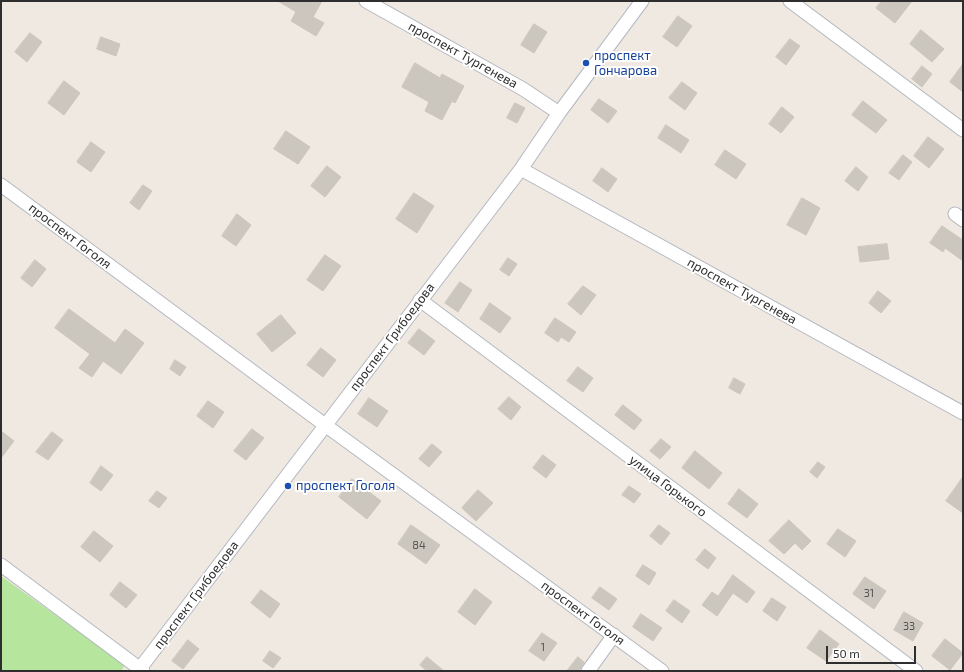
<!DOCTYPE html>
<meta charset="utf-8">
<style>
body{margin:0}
#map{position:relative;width:964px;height:672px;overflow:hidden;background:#efe9e1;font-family:"Exo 2",sans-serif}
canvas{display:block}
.frame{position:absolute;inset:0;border:2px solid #2e2e2e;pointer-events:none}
.scale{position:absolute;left:826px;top:646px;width:90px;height:18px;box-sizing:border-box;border:2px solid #2e2e2e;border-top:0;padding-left:5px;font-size:12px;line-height:14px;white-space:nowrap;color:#2e2e2e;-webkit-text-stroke:3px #fff;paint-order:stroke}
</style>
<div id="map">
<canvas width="964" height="672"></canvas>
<div class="frame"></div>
<div class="scale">50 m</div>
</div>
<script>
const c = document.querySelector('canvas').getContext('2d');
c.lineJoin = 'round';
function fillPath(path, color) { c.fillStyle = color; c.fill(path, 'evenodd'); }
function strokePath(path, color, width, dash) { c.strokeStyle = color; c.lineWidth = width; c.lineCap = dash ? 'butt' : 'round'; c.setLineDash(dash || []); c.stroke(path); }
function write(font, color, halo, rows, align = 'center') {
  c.font = font + ' "Exo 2",sans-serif'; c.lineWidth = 4; c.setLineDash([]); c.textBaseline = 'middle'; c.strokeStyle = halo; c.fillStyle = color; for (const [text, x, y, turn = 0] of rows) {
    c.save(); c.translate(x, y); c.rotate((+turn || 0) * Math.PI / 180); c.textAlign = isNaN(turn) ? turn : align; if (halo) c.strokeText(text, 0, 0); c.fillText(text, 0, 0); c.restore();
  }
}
fillPath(new Path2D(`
 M1 576 125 665 121 671H1Z`), '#b6e59e');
const building = new Path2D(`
 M278 1H322L313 17 324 23 316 36 291 21 296 12Z
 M882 1H912L895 23 876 8Z
 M678 16 692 26 677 47 663 37Z
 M534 24 547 32 534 53 521 45Z
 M921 30 944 49 932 62 910 44Z
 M30 33 42 42 27 62 15 52Z
 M101 37 120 44 116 56 97 49Z
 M790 39 800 46 786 65 776 57Z
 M415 63 440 78 442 74 464 86 455 103 452 101 442 120 425 111 429 102 402 87Z
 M963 64V92L950 82Z
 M922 66 932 74 922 87 912 79Z
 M64 81 80 93 64 115 48 103Z
 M682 82 697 93 685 110 669 98Z
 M599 99 617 111 608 123 591 110Z
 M863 101 887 120 876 133 852 115Z
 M515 103 525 108 517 123 507 118Z
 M782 107 794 117 781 133 769 124Z
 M666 125 689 140 681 153 658 138Z
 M286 131 310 147 298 164 274 149Z
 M928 137 944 149 929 168 914 156Z
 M91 142 105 152 91 172 77 162Z
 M725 150 746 164 736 179 715 165Z
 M903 155 912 162 899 180 889 173Z
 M327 166 341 177 325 197 311 186Z
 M856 167 868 177 858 191 845 181Z
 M602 168 617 179 608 192 593 181Z
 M143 185 152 191 139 210 130 203Z
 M414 193 434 206 417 233 396 219Z
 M802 198 820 208 806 235 787 225Z
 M237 214 251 225 236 246 222 236Z
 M942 226 963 240V261L945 248 943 252 930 243Z
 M887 244 889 259 860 262 858 247Z
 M325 255 341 266 323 291 307 280Z
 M508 258 517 264 509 276 500 270Z
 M35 260 46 269 32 287 21 278Z
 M460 282 472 290 458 312 445 303Z
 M583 286 596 295 581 315 568 304Z
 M878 291 891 301 881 313 869 303Z
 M490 303 511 318 500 333 480 319Z
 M69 309 115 343 125 329 144 343 121 374 103 361 92 377 79 368 90 354 55 328Z
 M281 315 296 333 272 352 257 334Z
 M555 318 576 332 569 342 561 337 558 342 545 333Z
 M419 329 435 341 424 355 408 343Z
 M321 348 336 360 323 377 307 365Z
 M175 360 186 367 180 376 170 369Z
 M578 367 593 378 583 392 567 381Z
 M734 378 745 384 740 394 729 388Z
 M509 397 521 407 511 420 498 409Z
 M369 398 388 411 377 427 358 414Z
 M208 401 224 412 213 428 197 416Z
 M623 405 642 420 634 430 615 415Z
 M252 429 264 438 246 460 234 451Z
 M1 431 14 441 1 458Z
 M52 432 63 440 48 460 36 452Z
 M661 439 671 447 660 459 650 451Z
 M432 444 442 452 429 467 419 459Z
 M695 451 722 473 709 489 682 468Z
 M543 455 556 465 546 478 533 468Z
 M818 462 825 467 817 478 810 472Z
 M101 466 113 475 101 491 90 483Z
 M963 477V513L946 501Z
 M352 479 381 501 367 519 339 497Z
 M629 486 641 494 634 503 622 495Z
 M739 489 758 504 747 518 728 504Z
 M478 490 493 503 476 521 462 508Z
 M157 491 167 498 159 508 149 501Z
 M789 520 811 541 802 550 795 543 784 554 769 541Z
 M411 525 440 545 426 564 398 544Z
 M659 525 670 533 661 545 650 536Z
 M838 529 856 541 845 557 827 544Z
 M94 531 113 546 100 562 81 547Z
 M705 549 716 558 708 569 696 560Z
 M643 565 656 573 649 585 636 576Z
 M733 575 755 592 747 603 733 593 717 616 702 605 712 592 718 596Z
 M865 577 886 591 874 609 853 594Z
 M120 582 137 595 126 608 110 595Z
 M600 587 617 599 609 610 592 598Z
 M475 589 492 602 475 625 458 612Z
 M261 590 280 604 270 618 251 603Z
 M772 598 786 607 777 621 763 611Z
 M674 600 690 611 682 623 666 611Z
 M904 612 923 623 913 641 894 630Z
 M641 614 662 628 653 641 633 627Z
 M820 630 839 644 826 661 807 648Z
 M542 633 557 643 544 661 529 651Z
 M945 639 963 653 950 670 932 656Z
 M188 640 199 649 183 669 172 661Z
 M270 651 281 658 273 668 263 661Z
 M427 657 444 671H427L420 665Z
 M578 657 584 662 579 671H567Z`);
fillPath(building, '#cbc7bf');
strokePath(building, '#cbc5ba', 1);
const minor = new Path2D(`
 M366 1 523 89 559 113
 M790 1 963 130
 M521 169 963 413
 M1 185 325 425 662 671
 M955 214 963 220
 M420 300 916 671
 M1 565 143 671
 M138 671 521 169 559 113 642 1
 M588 671 614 635`);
strokePath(minor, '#b4b7c1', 15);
strokePath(minor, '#fff', 13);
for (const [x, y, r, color] of [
 [586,63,4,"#1a4fb4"],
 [288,486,4,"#1a4fb4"]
]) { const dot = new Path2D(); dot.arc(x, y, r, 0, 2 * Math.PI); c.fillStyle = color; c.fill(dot); strokePath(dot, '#fff', 1.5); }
write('11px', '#555452', null, [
 ["84",419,545],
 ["31",869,593],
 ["33",909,626],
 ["1",543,647]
]);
write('13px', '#2e2e2e', '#fff', [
 ["проспект Тургенева",463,55,29],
 ["проспект Гоголя",70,236,37],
 ["проспект Тургенева",742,291,29],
 ["проспект Грибоедова",392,337,-53],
 ["улица Горького",668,486,37],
 ["проспект Грибоедова",196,595,-53],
 ["проспект Гоголя",583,613,36]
]);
write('13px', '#164399', '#fff', [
 ["проспект",594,56],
 ["Гончарова",594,71],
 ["проспект Гоголя",296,486]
], 'left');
</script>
